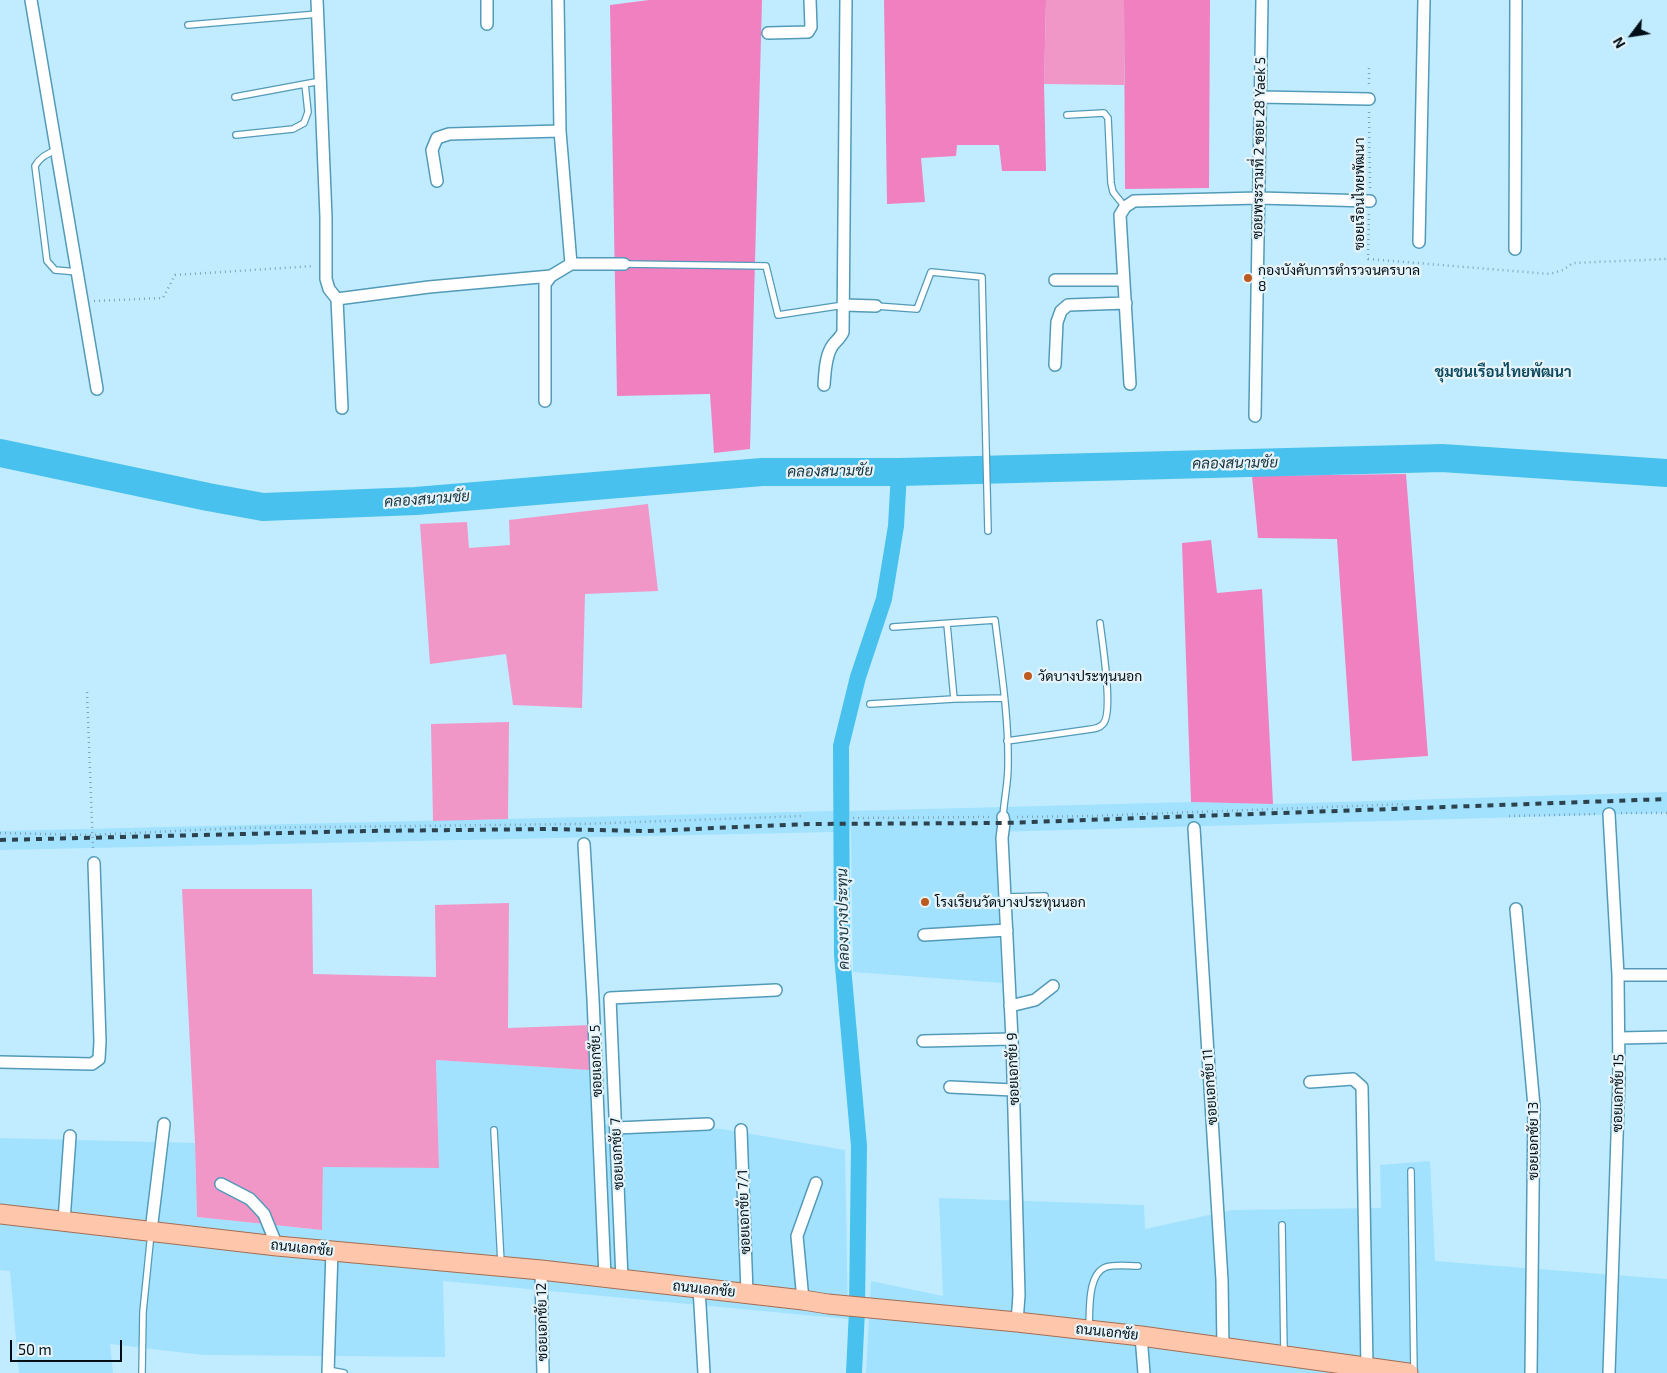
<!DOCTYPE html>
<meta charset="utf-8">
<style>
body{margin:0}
#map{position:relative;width:1667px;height:1373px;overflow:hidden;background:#c1ecff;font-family:"Exo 2",sans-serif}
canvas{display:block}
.north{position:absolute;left:1607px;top:10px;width:50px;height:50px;-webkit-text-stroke:4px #e6f4fa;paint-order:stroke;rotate:239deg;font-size:14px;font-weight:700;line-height:20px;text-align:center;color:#000f17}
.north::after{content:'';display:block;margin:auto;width:18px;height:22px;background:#000f17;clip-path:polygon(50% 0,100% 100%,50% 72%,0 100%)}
.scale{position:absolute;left:10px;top:1340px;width:112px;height:22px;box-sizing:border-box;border:2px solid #000f17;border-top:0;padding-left:6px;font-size:15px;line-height:18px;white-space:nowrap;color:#000f17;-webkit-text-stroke:4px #e6f4fa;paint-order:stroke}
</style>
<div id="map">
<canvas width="1667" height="1373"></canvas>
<div class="north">N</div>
<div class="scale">50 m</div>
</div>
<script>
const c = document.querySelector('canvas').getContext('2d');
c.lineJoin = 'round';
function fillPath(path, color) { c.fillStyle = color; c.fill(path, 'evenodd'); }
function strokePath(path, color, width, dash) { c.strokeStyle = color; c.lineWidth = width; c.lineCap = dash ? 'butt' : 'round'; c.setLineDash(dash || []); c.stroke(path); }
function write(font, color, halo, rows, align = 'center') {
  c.font = font + ' "Exo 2",Sarabun,sans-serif'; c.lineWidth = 4.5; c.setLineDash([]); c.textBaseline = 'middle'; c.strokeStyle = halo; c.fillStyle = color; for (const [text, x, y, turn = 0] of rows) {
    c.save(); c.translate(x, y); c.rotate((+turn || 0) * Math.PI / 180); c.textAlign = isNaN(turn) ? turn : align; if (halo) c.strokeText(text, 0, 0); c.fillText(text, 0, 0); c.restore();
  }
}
fillPath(new Path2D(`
 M1667 792V813L995 832 1002 983 853 972 851 833 849 811 1191 802 1273 804Z
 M834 811V832L0 850V831Z
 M436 1060 589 1070 592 1124 722 1129 845 1150 848 1319 443 1281 445 1357 203 1355 110 1344 113 1373H19L10 1271 0 1270V1138L195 1143 197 1217 322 1230 323 1166 439 1168Z
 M1430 1161 1435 1261 1667 1279V1373H866L871 1281 943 1296 939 1198 1144 1205 1145 1229 1232 1210 1381 1208 1380 1165Z`), '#a2e2ff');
fillPath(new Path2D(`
 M1046 0H1124V85L1044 84Z
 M648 504 658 591 585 594 582 708 513 705 506 654 430 664 420 524 467 522 469 548 510 545 509 520Z
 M509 722 508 819 433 821 431 724Z
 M182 889H312L313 974 436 977 435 905 509 903 508 1028 590 1025 589 1070 436 1060 439 1168 323 1167 322 1230 197 1217 195 1143Z`), '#f197c7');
fillPath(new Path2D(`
 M649 0H762L750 449 714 453 710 394 617 396 610 5Z
 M884 0H1046L1044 84 1046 171H1002L999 145H957L956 156 921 158 925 202 887 204Z
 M1124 0H1210L1209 188 1125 189Z
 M1406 474 1428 756 1352 761 1337 539 1258 538 1252 476Z
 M1211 540 1217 593 1262 589 1273 804 1191 802 1182 543Z`), '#f080bf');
strokePath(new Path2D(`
 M854 1373 857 1310 859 1146 842 955 841 746 858 677 884 599 896 526 899 472`), '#49c1ee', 16);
strokePath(new Path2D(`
 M0 453 208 497 263 507 416 501 762 472H899L1442 458 1667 473`), '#49c1ee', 28);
const lane = new Path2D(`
 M188 25 318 14
 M235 97 321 81
 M1067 115 1104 113 1108 118 1111 183 1113 192 1125 207
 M236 135 293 129 304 123 308 112 305 84
 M57 150C47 153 40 157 35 166L47 261 55 270 78 272
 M624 264 766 266 778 315 844 305
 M876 306 917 309 931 272 982 277 988 531
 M947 624 954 699 1004 698
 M893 627 995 620C1001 669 1009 718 1008 767 1008 783 1004 800 1003 817
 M870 704 954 699
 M1007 741 1085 730C1092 729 1099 729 1103 724 1114 713 1102 641 1100 623
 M1005 897 1045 896
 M494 1130 501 1263
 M1411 1171 1414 1373
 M1282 1225 1284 1353
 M1089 1328C1090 1311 1087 1274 1106 1267 1115 1264 1129 1266 1138 1266
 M328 1370 344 1373
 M142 1373 143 1312 151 1233`);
const street = new Path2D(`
 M31 0 97 389
 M317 0 326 217V279L329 289 337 299 342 408
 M487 0V24
 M768 33 808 32 811 27 810 0
 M1260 97 1369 99
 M437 181 432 150 437 138 449 134 560 131
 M1419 242 1424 0
 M1515 249 1516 0
 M571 264H624
 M1055 280H1124
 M337 299 429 287 551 276
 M844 305 876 306
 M1055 365 1057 322 1061 311 1068 305 1126 303
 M1130 384 1120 215 1125 207 1134 201 1259 198 1370 201
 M824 385C825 373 825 359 831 348 834 342 840 339 843 332L846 0
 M545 401V284L551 276 571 264 560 131 558 0
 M1255 416 1262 0
 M1003 817 1004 823 1002 838 1012 1039 1019 1295 1017 1322
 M1194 828 1222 1280 1223 1347
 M584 844 593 999 605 1277
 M1516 909 1534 1106 1531 1373
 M924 935 1007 930
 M1618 975H1667
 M1010 1006 1035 1000 1053 986
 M1619 1038 1667 1037
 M923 1041 1012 1039
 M0 1062 92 1064 99 1059 100 1041 94 863
 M1310 1082 1353 1079 1362 1087 1367 1367
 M950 1087 1013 1090
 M616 1128 708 1124
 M741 1130 747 1293
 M221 1184 250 1199 264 1214 277 1246
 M64 1221 70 1136
 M151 1231 164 1124
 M541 1270 543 1373
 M622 1279 610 998 776 990
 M699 1288 704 1373
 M803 1300 797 1236 816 1183
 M1141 1336 1144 1373
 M328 1373 332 1251
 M1609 1373 1619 1078 1618 975 1609 814`);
const primary = new Path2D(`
 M0 1214 277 1246 541 1270 803 1300 828 1304 1017 1322 1141 1336 1408 1373`);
strokePath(lane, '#529ab8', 8);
strokePath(street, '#529ab8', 14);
strokePath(primary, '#a46d52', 21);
strokePath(new Path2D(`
 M1369 68V86
 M1369 112 1370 189
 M1369 214 1368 259 1550 274 1563 270 1573 263 1667 259
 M94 301 163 298 175 275 314 266
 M87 692 93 850
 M1621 813H1667
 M1509 816 1596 814
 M1017 817 1090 816 1407 804
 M853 818 991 817
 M0 833 91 835 240 828 581 824 803 816`), '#82a4b3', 2.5, [1, 4]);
strokePath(lane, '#fff', 5.5);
strokePath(street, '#fff', 11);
strokePath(primary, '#fec6aa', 19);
strokePath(new Path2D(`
 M0 840 365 831 548 829 647 831 809 824 1004 823 1667 799`), '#2d424d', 4, [6, 6]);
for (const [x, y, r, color] of [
 [1248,278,5,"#bc5a20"],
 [1028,676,5,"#bc5a20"],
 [925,902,5,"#bc5a20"]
]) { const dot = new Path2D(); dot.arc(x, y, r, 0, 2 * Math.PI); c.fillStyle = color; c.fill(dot); strokePath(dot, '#e6f4fa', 2); }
write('14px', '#000f17', '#e6f4fa', [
 ["ซอยพระรามที่ 2 ซอย 28 Yaek 5",1259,148,-89],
 ["ซอยเรือนไทยพัฒนา",1359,194,-90],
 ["ซอยเอกชัย 5",596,1061,-92],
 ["ซอยเอกชัย 9",1013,1069,-92],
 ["ซอยเอกชัย 11",1210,1087,-94],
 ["ซอยเอกชัย 15",1618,1093,-89],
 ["ซอยเอกชัย 13",1533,1141,-90],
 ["ซอยเอกชัย 7",617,1154,-93],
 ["ซอยเอกชัย 7/1",744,1212,-92],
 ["ถนนเอกชัย",302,1248,6],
 ["ถนนเอกชัย",704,1289,6],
 ["ซอยเอกชัย 12",542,1322,-91],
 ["ถนนเอกชัย",1107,1332,6]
]);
write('14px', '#000f17', '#e6f4fa', [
 ["กองบังคับการตำรวจนครบาล",1258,270],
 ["8",1258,286],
 ["วัดบางประทุนนอก",1038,676],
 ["โรงเรียนวัดบางประทุนนอก",935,902]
], 'left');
write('bold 15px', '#0d4a5f', '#e6f4fa', [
 ["ชุมชนเรือนไทยพัฒนา",1503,372]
]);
write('italic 15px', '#19333d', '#e6f4fa', [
 ["คลองสนามชัย",1235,463,-1],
 ["คลองสนามชัย",830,471,-1],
 ["คลองสนามชัย",427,499,-4],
 ["คลองบางประทุน",843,919,-91]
]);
</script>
